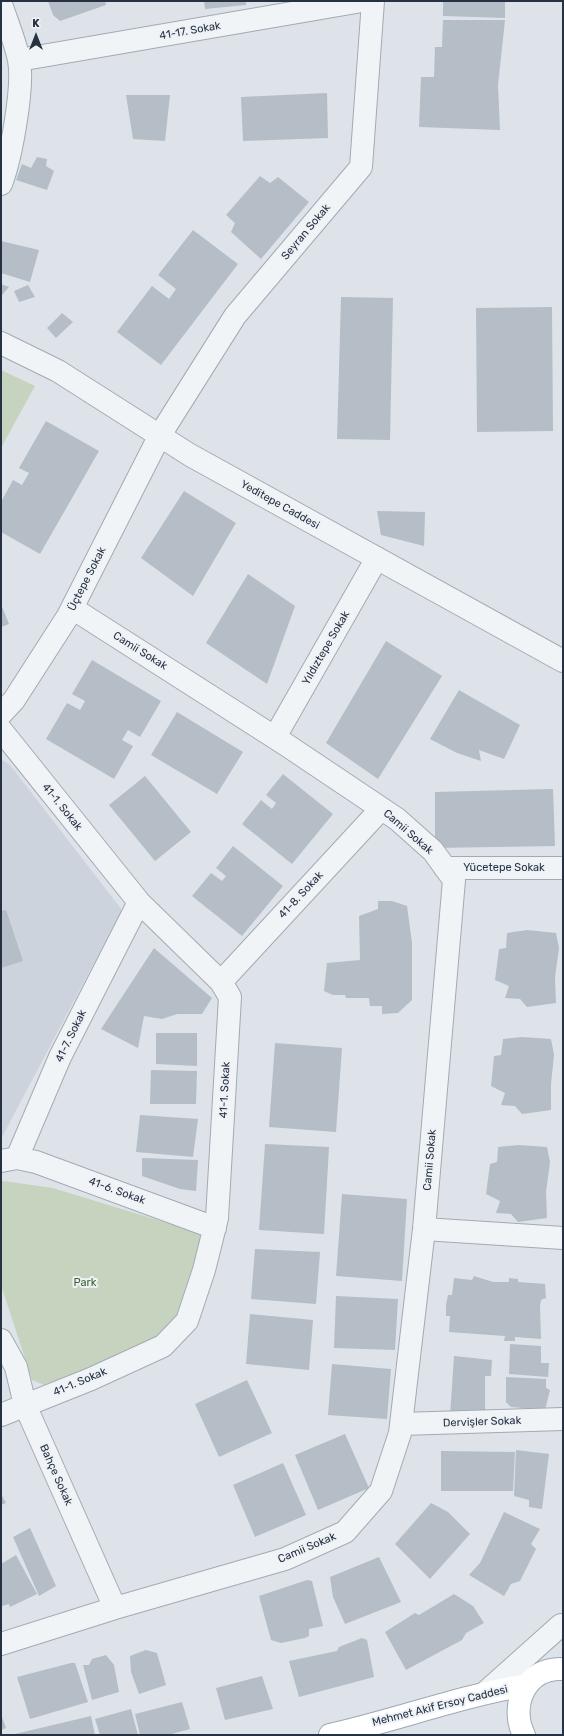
<!DOCTYPE html>
<meta charset="utf-8">
<style>
body{margin:0}
#map{position:relative;width:564px;height:1736px;overflow:hidden;background:#dee3e9;font-family:Rubik,sans-serif}
canvas{display:block}
.frame{position:absolute;inset:0;border:2px solid #263242;pointer-events:none}
.north{position:absolute;left:16px;top:16px;width:40px;height:40px;-webkit-text-stroke:3px #eef2f7;paint-order:stroke;rotate:0deg;font-size:11px;font-weight:700;line-height:16px;text-align:center;color:#263242}
.north::after{content:'';display:block;margin:auto;width:14px;height:18px;background:#263242;clip-path:polygon(50% 0,100% 100%,50% 72%,0 100%)}
</style>
<div id="map">
<canvas width="564" height="1736"></canvas>
<div class="frame"></div>
<div class="north">K</div>
</div>
<script>
const c = document.querySelector('canvas').getContext('2d');
c.lineJoin = 'round';
function fillPath(path, color) { c.fillStyle = color; c.fill(path, 'evenodd'); }
function strokePath(path, color, width, dash) { c.strokeStyle = color; c.lineWidth = width; c.lineCap = dash ? 'butt' : 'round'; c.setLineDash(dash || []); c.stroke(path); }
function write(font, color, halo, rows, align = 'center') {
  c.font = font + ' Rubik,sans-serif'; c.lineWidth = 4; c.setLineDash([]); c.textBaseline = 'middle'; c.strokeStyle = halo; c.fillStyle = color; for (const [text, x, y, turn = 0] of rows) {
    c.save(); c.translate(x, y); c.rotate((+turn || 0) * Math.PI / 180); c.textAlign = isNaN(turn) ? turn : align; if (halo) c.strokeText(text, 0, 0); c.fillText(text, 0, 0); c.restore();
  }
}
fillPath(new Path2D(`
 M1 759 10 765 122 910 1 1139Z`), '#ccd3dc');
fillPath(new Path2D(`
 M1 370 35 386 1 448Z
 M4 1181 53 1188 210 1236 191 1305 157 1342 44 1385 32 1380 1 1285V1182Z`), '#c6d4bf');
fillPath(new Path2D(`
 M48 1H105L106 5 60 21 53 15Z
 M204 1H246V5L205 9Z
 M443 1H505V18L443 16Z
 M443 20H505L498 85 500 130 419 127 421 77H434L435 47H442Z
 M327 93 328 138 243 141 241 97Z
 M126 95H170L165 141 133 139Z
 M37 157 47 159 46 166 54 171 47 190 16 180 22 164 31 168Z
 M260 176 270 183 278 177 309 202 261 259 231 232 235 223 226 215Z
 M193 230 238 264 161 365 117 332 152 286 169 299 176 289 158 275Z
 M1 241 39 250 30 282 1 273Z
 M1 284 9 287 1 296Z
 M28 285 35 297 19 302 14 291Z
 M341 297 393 298 390 440 337 439Z
 M552 307 553 431 477 432 476 308Z
 M62 313 73 322 56 338 47 328Z
 M46 421 99 451 40 554 1 532V502L13 480 22 485 29 473 19 468Z
 M184 491 236 523 193 596 141 558Z
 M377 511 425 512 424 546 381 535Z
 M248 574 295 606 267 684 206 643Z
 M1 604 9 624 1 627Z
 M386 641 442 676 378 779 326 743Z
 M92 660 161 701 140 737 128 730 122 740 133 746 114 779 46 739 67 703 80 710 85 701 72 694Z
 M459 690 520 725 504 759 479 750 481 761 457 753 430 739Z
 M177 712 243 752 217 794 151 755Z
 M283 774 333 814 292 864 242 824 261 800 272 809 276 803 266 795Z
 M145 776 191 832 155 861 109 805Z
 M553 789 555 846 435 848V792Z
 M233 846 283 886 242 936 192 896 211 873 222 881 226 876 216 868Z
 M378 901H392L407 906 412 943V1000L398 1013 382 1014V1006H370L369 998H346L345 995H333L324 991 327 963 360 960 359 916 378 909Z
 M6 910 23 961 1 968V911Z
 M527 930 556 933 559 948 555 977 556 1003 527 1007 520 999 505 998 509 986 495 980 499 949 506 948 507 933Z
 M154 948 212 998 202 1014H177L162 1019 144 1016 138 1048 101 1029Z
 M156 1033H197V1066L156 1064Z
 M522 1037 551 1039 554 1055 551 1084V1110L522 1114 515 1106 501 1105 505 1093 491 1086 494 1056 501 1055 503 1039Z
 M275 1043 342 1048 336 1132 269 1127Z
 M151 1070 197 1071 196 1104H150Z
 M140 1115 198 1119 193 1157 136 1152Z
 M265 1144 329 1147 324 1234 259 1230Z
 M518 1145 547 1147 550 1162 546 1192 547 1218 518 1222 511 1214 496 1213 500 1201 486 1194 490 1164 497 1162 498 1147Z
 M142 1158 198 1160 196 1191 180 1189 142 1176Z
 M342 1194 407 1199 402 1281 336 1276Z
 M255 1249 320 1252 316 1304 251 1299Z
 M474 1276 493 1282H509V1278L518 1279V1282L545 1284 546 1298 541 1300 540 1306 541 1339 515 1337V1341H504L505 1336 449 1332 450 1316H446V1304L448 1295H452L454 1278 472 1280Z
 M336 1296 398 1299 395 1350 334 1348Z
 M250 1314 313 1320 309 1370 246 1364Z
 M510 1344 541 1346V1363H549L548 1377 509 1374Z
 M454 1356 492 1360 491 1376H485V1416H450Z
 M332 1364 391 1369 387 1419 328 1415Z
 M506 1377 546 1379V1388L550 1390 545 1410 511 1407 506 1402Z
 M247 1380 272 1433 219 1457 195 1404Z
 M345 1434 369 1488 318 1510 295 1455Z
 M516 1450 549 1454 542 1509 529 1507V1500L514 1496Z
 M441 1451 515 1452 513 1491H441Z
 M283 1463 306 1515 255 1537 233 1485Z
 M1 1494 6 1503 1 1505Z
 M431 1503 448 1512 470 1534 430 1579 395 1544Z
 M504 1512 540 1529 531 1544 536 1549 520 1581 511 1584 504 1596 469 1575 480 1563Z
 M30 1528 56 1586 39 1596 13 1537Z
 M16 1555 37 1594 10 1607 9 1604 2 1606 1 1564Z
 M379 1557 401 1602 345 1624 333 1597 330 1577Z
 M307 1580 312 1581 323 1626 309 1629V1636L305 1638 281 1643 271 1640 259 1596Z
 M454 1594 473 1606 484 1623 466 1633 462 1640 406 1670 385 1632 415 1613 419 1615Z
 M362 1638 367 1640 374 1677 299 1697 289 1661 337 1651 339 1647Z
 M146 1650 157 1653 166 1685 139 1694 131 1672 130 1656Z
 M106 1655 114 1665 119 1692 92 1700 83 1665H89L92 1659Z
 M71 1663H75L88 1702 30 1719 17 1677Z
 M262 1676 273 1709 225 1720 216 1688Z
 M182 1702 190 1729 168 1735H140L135 1714Z
 M131 1709 138 1735H100L95 1719Z
 M1 1714 6 1728 1 1730Z
 M91 1716 95 1735H15V1734Z`), '#b5bdc7');
const minor = new Path2D(`
 M1 4C7 22 15 41 19 60 24 87 11 158 1 184
 M19 60 362 1
 M1 343 58 371 190 455 563 661
 M1 714 14 700 68 616 160 435 235 316 361 167 373 1
 M1 730 139 902 221 982 230 997 217 1218 204 1270 187 1321 163 1346 91 1379 1 1415
 M275 737 377 558
 M445 868H563
 M221 982 381 809
 M17 1158 36 1162 215 1228
 M1 1161 17 1158 60 1057 139 902
 M424 1229 563 1238
 M1 1340 16 1367 25 1405 115 1608
 M401 1424 563 1419
 M1 1644 115 1608 285 1559 345 1532 381 1491 400 1433 424 1229 454 880 433 851 397 819 285 744 72 608
 M486 1692 561 1625`);
const major = new Path2D(`
 M330 1735C397 1720 460 1696 527 1685
 M524 1735C509 1705 526 1667 563 1669`);
strokePath(minor, '#a3aab4', 24);
strokePath(major, '#9ca9b6', 24);
strokePath(minor, '#f1f4f7', 22);
strokePath(major, '#fff', 22);
write('11px', '#263242', '#eef2f7', [
 ["41-17. Sokak",190,31,-10],
 ["Seyran Sokak",306,232,-50],
 ["Yeditepe Caddesi",280,505,29],
 ["Üçtepe Sokak",87,579,-63],
 ["Yıldıztepe Sokak",326,648,-60],
 ["Camii Sokak",140,651,32],
 ["41-1. Sokak",62,807,51],
 ["Camii Sokak",408,832,41],
 ["Yücetepe Sokak",504,868],
 ["41-8. Sokak",301,895,-47],
 ["41-7. Sokak",71,1036,-64],
 ["41-1. Sokak",225,1090,-87],
 ["Camii Sokak",430,1160,-85],
 ["41-6. Sokak",117,1191,20],
 ["41-1. Sokak",80,1382,-23],
 ["Dervişler Sokak",482,1422,-2],
 ["Bahçe Sokak",56,1475,66],
 ["Camii Sokak",307,1548,-23],
 ["Mehmet Akif Ersoy Caddesi",440,1706,-14]
]);
write('11px', '#3e5f32', '#eef2f7', [
 ["Park",85,1283]
]);
</script>
